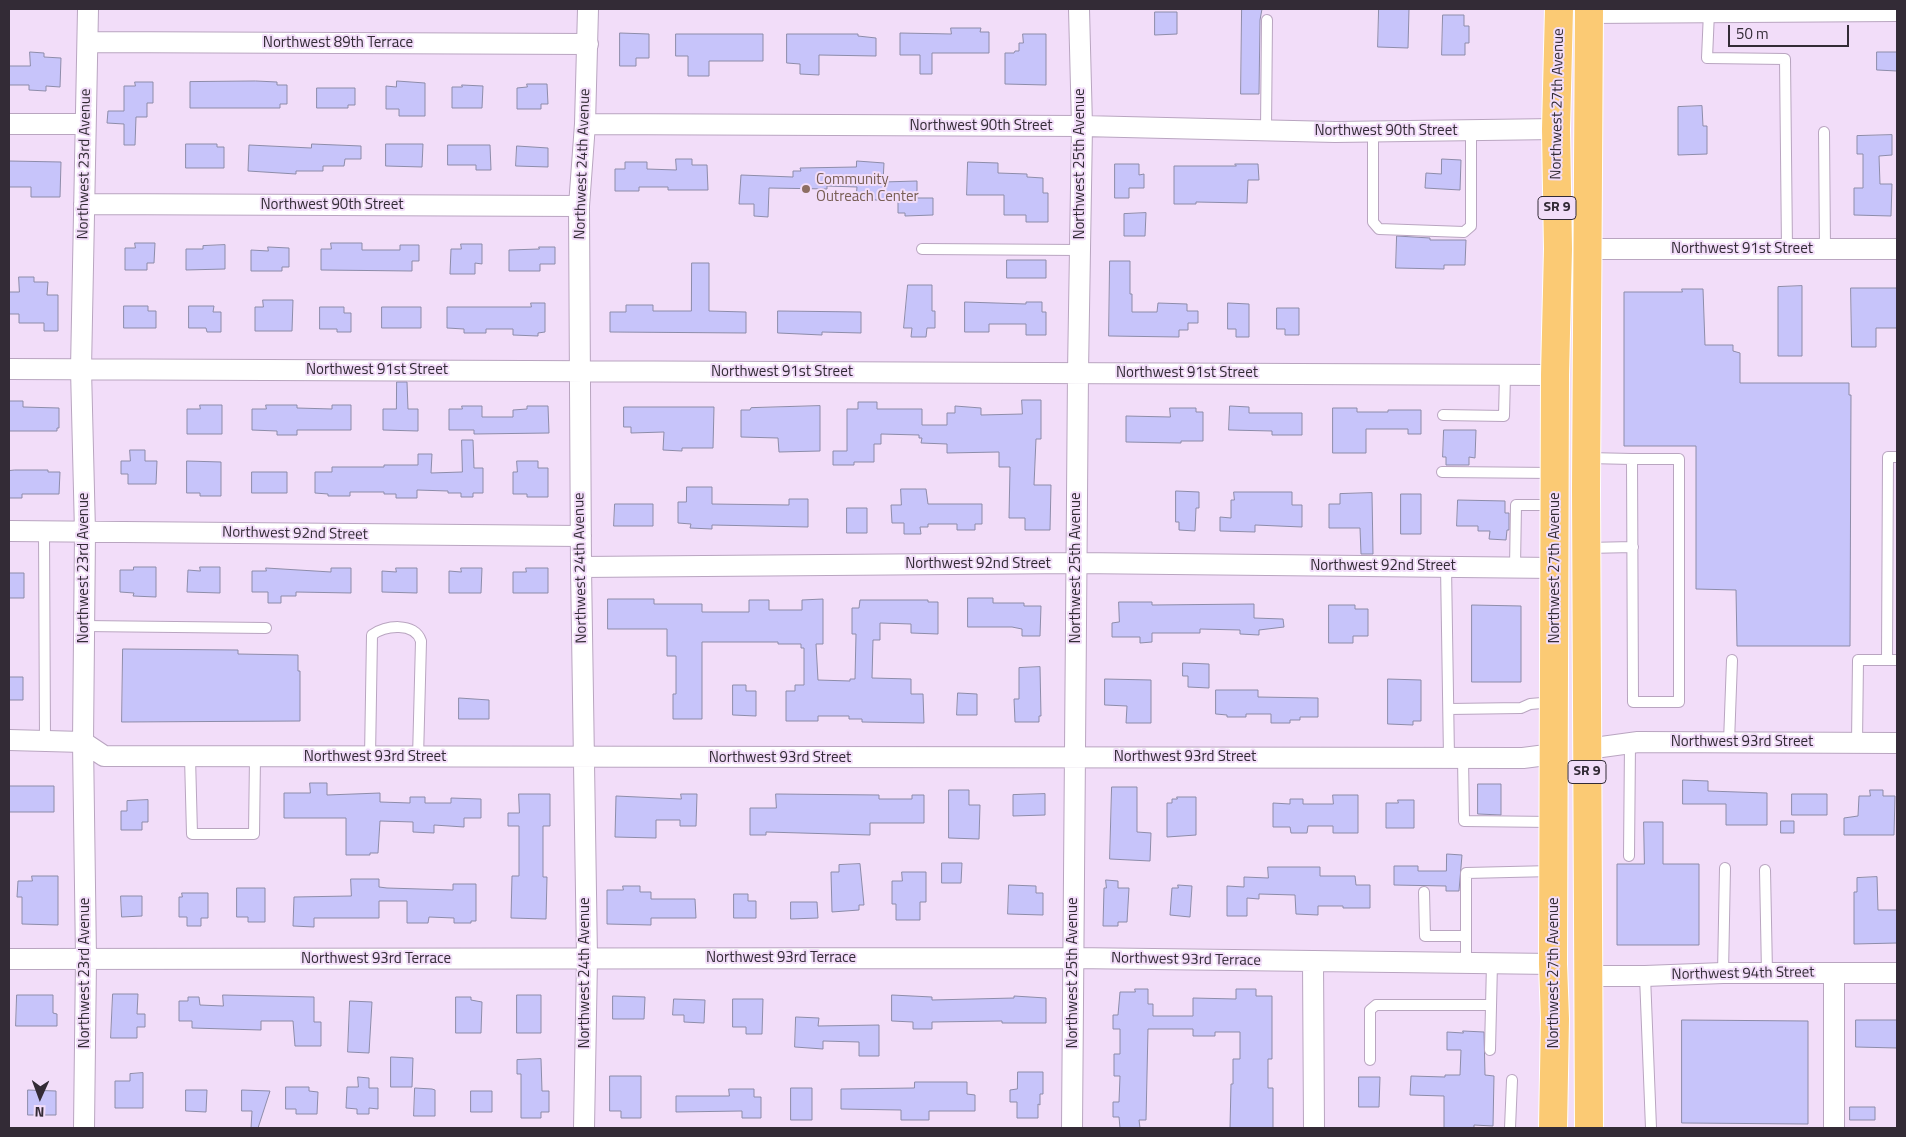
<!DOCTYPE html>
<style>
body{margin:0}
#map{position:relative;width:1906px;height:1137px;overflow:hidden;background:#f2ddf9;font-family:"Titillium Web",sans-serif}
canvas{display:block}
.frame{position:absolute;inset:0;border:10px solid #332b36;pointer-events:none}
.north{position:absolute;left:15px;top:1072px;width:50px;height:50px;-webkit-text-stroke:4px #f2ddf9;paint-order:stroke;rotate:182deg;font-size:14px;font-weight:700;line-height:20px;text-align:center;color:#332b36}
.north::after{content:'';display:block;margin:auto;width:18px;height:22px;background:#332b36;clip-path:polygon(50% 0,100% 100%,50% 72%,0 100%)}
.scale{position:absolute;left:1728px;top:25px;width:121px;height:22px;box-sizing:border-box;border:2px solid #332b36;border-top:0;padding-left:6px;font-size:15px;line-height:18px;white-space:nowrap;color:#332b36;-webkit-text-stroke:4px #f2ddf9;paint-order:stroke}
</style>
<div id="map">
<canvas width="1906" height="1137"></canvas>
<div class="frame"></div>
<div class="north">N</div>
<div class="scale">50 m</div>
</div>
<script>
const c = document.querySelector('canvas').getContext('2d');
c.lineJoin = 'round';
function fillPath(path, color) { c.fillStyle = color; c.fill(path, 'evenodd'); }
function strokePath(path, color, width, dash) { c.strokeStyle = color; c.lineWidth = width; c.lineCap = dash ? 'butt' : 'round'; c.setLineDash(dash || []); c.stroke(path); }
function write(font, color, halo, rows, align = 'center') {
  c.font = font + ' "Titillium Web",sans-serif'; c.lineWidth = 4; c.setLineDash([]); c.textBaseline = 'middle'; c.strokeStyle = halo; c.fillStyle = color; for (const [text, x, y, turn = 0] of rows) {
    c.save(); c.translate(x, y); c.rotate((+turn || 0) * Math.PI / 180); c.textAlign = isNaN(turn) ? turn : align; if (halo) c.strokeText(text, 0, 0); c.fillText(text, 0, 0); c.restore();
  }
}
const building = new Path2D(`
 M1242 9H1262L1260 20 1259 94H1241Z
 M1379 9H1409L1408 48 1378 47Z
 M1155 12H1177V34L1155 35Z
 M1443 15H1464V26H1469V43H1465V55H1442Z
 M951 28H981L980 32H989V53H932V74H920V55H900V33L951 34Z
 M620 33 649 34V58H636V66H620Z
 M676 34H763V61H709V76H688V56H676Z
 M787 34H858V36L876 38V56L819 55V75L800 74V64L787 63Z
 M1023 34H1046V85L1005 84V53H1014L1015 51H1019V43H1023Z
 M30 52 44 53V57L61 58 60 87 46 86V91L29 90V85H9V66H30Z
 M1877 52H1897V71L1877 70Z
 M256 81 277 82V85H287V104H280V108H190V82Z
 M397 81 425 83V116H399V109H386V86L396 87Z
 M135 82H153V103H147V117H136L135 145H124V124L107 123 108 111H124V86H135Z
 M527 84H547L548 104H541V109H517V88L527 87Z
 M462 85 483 86 482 108H452V87H462Z
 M317 88H355V105H348V108H317Z
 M1702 106 1703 126H1707V154L1678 155V107Z
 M1892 135V155L1879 156 1880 184H1892L1891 216 1854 215V188H1863V154H1857V136Z
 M186 144H217V147H224V168H186Z
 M312 144 361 146V159H345L344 166H323V171H296V174L248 171 249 145 311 148Z
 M386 144H423L422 167 386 166Z
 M448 145H490L491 170H476V165H448Z
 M517 146 548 148V167L516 166Z
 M676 159H692V165H707L708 190H668V187H639V191H615V169H625V162H647V169L676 170Z
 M1442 159 1461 160 1460 190 1425 188 1426 173 1441 174Z
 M9 161 61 162 60 197H31V187H9Z
 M857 161 884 163 883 182 917 181V198H933V215L905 216V213H898V201L856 199 857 187 827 186V189L769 188 768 217 754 216V204H739L741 175 793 177V171H801L800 168 856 167Z
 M968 162 998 163V173L1027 174V177L1043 178V193H1048V222H1026V215H1004V195H967Z
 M1115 164H1139V175L1144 174V188H1129V198H1115Z
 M1235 164H1258L1259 180H1248L1247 203 1196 202V204H1174V166H1236Z
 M1146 213 1145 236H1124V214Z
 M1397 236 1430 238V240H1466L1465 265H1444V269L1396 268Z
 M135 243H155L154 263H147V270H125V248H135Z
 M331 243H362V250H400V245H419V261H412V271L321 270V249H331Z
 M461 244H482V264L475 263V274H450L451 249H461Z
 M225 245V269L186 270V249H203V246Z
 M268 247 289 248V267H282V271H251V250L268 251Z
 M539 247H555V264H540V271H509V250L539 249Z
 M1007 260H1046V278H1007Z
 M1110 261H1130V294H1132V312H1157L1158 303 1187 304V311H1198V323H1188V330H1179V337L1109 336Z
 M692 263H709V311L746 312V333L610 332V312H626V305H653V311H691Z
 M19 277H34V282H48L47 295H58V331H44V323H19V314H9V292H19Z
 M908 285H932V311H935V328H927L926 337H911L912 328H904Z
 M1802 286V356H1778V287Z
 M1851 288H1897V328H1876V347H1852Z
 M1682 289H1703L1705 345H1733V351L1740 353V383H1849V395H1851L1850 646H1737L1736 590 1696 589V446H1624V292H1682Z
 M263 300H293L292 331H255V307H263Z
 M965 302 1026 304V302H1042V312H1046V335H1026V324H989V332H965Z
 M531 303H545V332L538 333V336L513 335V329H486V333H464V329L447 328V307H531Z
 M1228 303 1249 304V337H1236V329H1228Z
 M124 306H148V311H156V328H124Z
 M189 306H214L213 312H221V332H207L206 328H189Z
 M320 307H344V313H351V332H337V329H320Z
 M382 307H421V328H382Z
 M1277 308H1299V335H1285V329H1277Z
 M778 311 861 312V333L822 332V335L778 333Z
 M397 382H407L408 409H418V431L383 430V409H396Z
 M1022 400H1041V439H1036L1034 485H1051L1050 530H1025V518H1009L1010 467H999V452L947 453V444L921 443 922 438H919V435L881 434V444H874V462H854V465H833V451H847V409H858V402H877V409H922V425H947V413H955V406L981 408V415L1022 414Z
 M9 401H23V407L59 408V428H57V431H9Z
 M200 405H222V434H187V409H200Z
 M266 405H297V408L332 409V405H351V430H297V435H277V431L252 430V409H266Z
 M462 406H482V417H513V410L527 409V406H548L549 433 474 434V430H449V409H462Z
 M820 406V451L779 452 778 438 741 437V410H750L751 408Z
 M1230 406 1249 407V413H1302V435H1272V431L1229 430Z
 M624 407H714L713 448H682V451L663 450 664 432 631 433V427H624Z
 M1170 408H1196V412H1203V441H1181V443L1126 442V416L1170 417Z
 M1333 408H1357V412H1388V410H1421V434H1408V429H1366V453H1333Z
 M1444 430H1476L1475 458 1469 457V465H1446V457H1443Z
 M462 440H473L474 468H483V493H473V497H461V493H448V491L417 490V498H396V494H384V492H350V496H328V494L315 493V472H332V467H384V465H418V454H432L431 473 462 472Z
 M130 450H145V461H157L156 484H128V474H121V461H130Z
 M187 461 221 462V496H200V493H187Z
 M517 461H538V468H548V497H527V494H513V472H517Z
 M15 470H48V472H60L59 494H22V498H9V471Z
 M252 472H287V493H252Z
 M687 487H712V504L789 505V499H808V527L712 525V529L690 528 691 524 678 523V502H686Z
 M901 489H926L928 504H982V524H975V530H957V524H928V527H920L921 534H904V523H892L891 505H901Z
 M1176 491 1199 492V508H1196L1195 531 1179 530V522H1176Z
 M1234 492H1292V505H1302V527L1255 525V532L1220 531V517L1231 518V500H1234Z
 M1372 493 1373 554H1361L1360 528H1329V504H1340V494Z
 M1401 494H1421V534H1401Z
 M1458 500 1505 501V513H1509V530H1507L1506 540 1489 539 1490 531H1478V526H1457Z
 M615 504H653V526H614Z
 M847 508H867V533H847Z
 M134 567H156V597L133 596 134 593 120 592V570H133Z
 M200 567H220V593L187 592 188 570 200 571Z
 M266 568 331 572V568H351V593L296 592V596H281V603H268V592H252V571H266Z
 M396 568H417V593L382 592V571L396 572Z
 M461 568H482L481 593H449V571L461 572Z
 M526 568H548V593H513V572H526Z
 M9 573H24V598H9Z
 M968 598H993V603H1024V606H1041L1040 636H1022V629L1012 627H968Z
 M608 599H654V604H702V612H749V600H769V610H802V600L823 599V644H816L818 680 850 681V679H855L856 634H852V608H859L860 600H928V602H938V634L911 633V624L880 623V640H873L872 678 911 679V694H923L924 723 862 722V719H849V716H818V721H786V691H795V685H804V648H801V644H778V642H702V719H673V694H676V656H667V629H608Z
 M1119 602H1152V605L1254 604V618L1283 619 1284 627 1259 630V635L1240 634V630L1200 629V633H1152V642L1140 643V637H1112V623L1119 622Z
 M1329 605H1355V609H1368V636H1353V643H1329Z
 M1472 605 1521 606V682H1472Z
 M123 649 238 650V654L298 655V671H300V721L122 722Z
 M1183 663 1209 664V688L1188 687V676H1183Z
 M1040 667 1041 716H1039V722H1015L1014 699H1019V668Z
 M9 677H23V700H9Z
 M1105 679 1151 680V723H1126L1127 706 1105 705Z
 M1388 679 1421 680V721H1413V725L1388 724Z
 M733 685H746V691H756V716L733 715Z
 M1216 690H1258V697L1318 698V717H1300V720H1290V723H1271V714H1246V717H1227V715L1216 714Z
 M958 693 977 694V715H957Z
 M459 698 489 700V719H459Z
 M1683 780 1708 781V791L1767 793V825H1726V804H1683Z
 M310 783H327V795L380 793V802L410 803V797H425V803H451V798L481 799V818H464V827L434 825V833L413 832V822L380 821 378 853H370V855H346V818H284V793H310Z
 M1478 784H1501V815L1478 814Z
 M9 786H54V812H9Z
 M1112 787H1137V832L1151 833 1150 861 1110 859Z
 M949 790H969V805H980L979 839 949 838Z
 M1870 790H1883V796H1895L1894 835H1844V818L1858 816 1859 796H1870Z
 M519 794H550V826H543V877H547L546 919 511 918 512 876H519V826H508V813H519Z
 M681 794H697L696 826H680V820H656V838L615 837 616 796 681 799Z
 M776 794 879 795V799H912V795H924V823H870V835L766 832V835H750V808H776Z
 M1045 794V815L1013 816V795Z
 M1792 794H1827V815H1792Z
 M1333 795H1358V833H1333V826H1308L1307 833H1291L1290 827H1273V803L1290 804V799H1303V804H1333Z
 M1177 797H1196V835L1167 837V803H1172V799H1177Z
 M148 800V822H142V830H121V811H127V801Z
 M1398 800H1414V828H1386V803H1398Z
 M1781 821H1794V833H1781Z
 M1644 822H1663V864H1699V945H1617V864H1644Z
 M1447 854 1462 855 1459 891H1446V886L1394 885V866H1418V871H1446Z
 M942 863H962L961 883H942Z
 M860 864 864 905H859V910L832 912 831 872H839V865Z
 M1268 867H1320V876H1355L1356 885H1370V908H1343V906H1318V915L1296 914 1295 895 1259 894V899L1247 898V916H1227V886L1244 887V877L1268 878Z
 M902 872H926V902H920V920H896V904H892V881H902Z
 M32 876H58V925L22 924V897H17L18 881H32Z
 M1877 877 1878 910H1897V943L1854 944V892H1857V878Z
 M351 879H379V887L387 888 453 890V884H476V921H471V923H454V918L429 917 428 923H407V901H379V918H314V927L293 926 294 897 351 896Z
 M1106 880 1118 881V888H1129L1127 922H1118V926H1103L1104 888H1106Z
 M1009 885 1036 886V893H1043V915L1008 914Z
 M1178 885 1192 886 1190 917 1170 915 1172 888H1178Z
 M623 886H640V892H651V899H695L696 918H651V925L607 924V890H623Z
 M237 888H265V922H248V917H237Z
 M182 893H208V918H201V926H187V917H179V897H182Z
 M734 894H748V901H756V918H734Z
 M121 896H142V916L122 917Z
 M791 902H817L818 918 791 919Z
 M1135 989H1148V1004H1153V1016H1193V998L1236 999V989H1256V996H1272V1059H1268V1088H1273V1128H1230L1231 1084H1233V1059H1240V1032H1215V1036H1193V1029H1148L1146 1120H1139L1140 1128H1120L1119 1117H1113V1102H1119L1120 1076H1114V1054H1120V1029H1113V1015H1118L1120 992H1135Z
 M113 994H138L137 1014H145V1027H137V1038H111Z
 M17 995H53V1013L57 1014V1026H16Z
 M223 995 314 997V1022H321V1046H295L293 1021H261V1030L192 1028V1021H179V1001H188V997H199L200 1005 223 1006Z
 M517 995H541V1033H517Z
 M892 995 932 997V1000L1014 998V996L1046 998V1023H1002V1021L932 1022V1029H913V1022L892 1021Z
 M613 996 645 997 644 1019H613Z
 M456 997H471V1000L482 1002 481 1033H456Z
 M674 999 705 1000 704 1023 684 1022V1015H673Z
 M733 999H763L762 1034H746V1027H733Z
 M350 1001 372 1002 369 1053 348 1052Z
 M796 1017 819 1018 818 1026 879 1025V1056H859V1042L823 1041V1049L795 1047Z
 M1682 1020 1808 1021V1124L1682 1123Z
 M1856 1020H1897V1048L1856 1047Z
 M1463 1031 1484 1032 1485 1075 1494 1076 1493 1126 1474 1125V1128H1444V1096L1410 1095 1411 1076 1445 1077V1075H1460L1461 1050H1447V1032L1463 1033Z
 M391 1057 413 1058 412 1087H391Z
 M541 1059 542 1091H549V1112H541V1118H521V1074H517V1060Z
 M1018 1072H1043V1094H1040V1105L1038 1104V1118H1017V1102H1010V1090L1017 1089Z
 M143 1073V1108H115V1081H130V1074Z
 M610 1076H641V1118H621V1111H610Z
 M358 1077 369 1078V1088H378V1109L369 1108V1114H357V1109L346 1108 347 1087H358Z
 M1359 1077H1380L1379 1107H1359Z
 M915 1082H967V1094L975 1095V1111H929V1120H901V1110L841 1109V1089L914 1088Z
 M286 1087H309V1091L318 1092 317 1114H296V1109H286Z
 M415 1088 432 1089 435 1090V1116H414Z
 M791 1088H812V1120H791Z
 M729 1089H754V1097H761V1118H742V1111L676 1112V1096H729Z
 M28 1090 56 1091V1115H28Z
 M186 1090H207L206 1112 186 1111Z
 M242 1090 270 1091 258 1128H251L252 1111H242Z
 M471 1091H492V1112H471Z
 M1850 1107H1875V1120H1850Z`);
fillPath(building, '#c7c4fa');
strokePath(building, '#8d8ca9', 1);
const lane = new Path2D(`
 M1709 12 1707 58 1785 59 1787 249
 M1266 130 1267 20
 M1373 131V222L1379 229 1464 232 1471 226V130
 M1824 132 1825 249
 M922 249 1080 250
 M1443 415 1504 416 1505 375
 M1588 458 1632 459
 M1632 459H1679V702H1633Z
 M1442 472 1554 473
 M44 531 45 741
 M1587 548 1633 547
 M1446 566 1449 758
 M1515 567 1516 505H1553
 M84 626 266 628
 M1887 660 1888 457H1897
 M1449 709 1521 708 1530 704 1554 702
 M1729 742 1732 660
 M1857 743 1858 660H1897
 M190 757 192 834H254L255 757
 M370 757 372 635C385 625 415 622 421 641L418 758
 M1463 758 1464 821 1552 822
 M1629 856 1630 743
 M1765 870 1767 973
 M1424 892 1425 936H1466
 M1466 963V873L1553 871
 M1723 973 1725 868
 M1645 976 1651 1128
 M1490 1050 1492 963
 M1370 1060V1010L1376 1005H1491
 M1510 1128 1512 1080`);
const street = new Path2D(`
 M1589 13 1897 11
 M88 42 588 44
 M9 124H85
 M585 124 1082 126 1335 132 1556 129
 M84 204 579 206
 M1587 249H1897
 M9 369 1555 375
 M9 531 581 536
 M581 567 1076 563 1555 568
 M9 740 83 742 104 756 1523 758 1554 754
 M1587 749 1638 742 1897 743
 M9 959 1073 958 1553 964
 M1313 961 1314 1128
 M1834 973V1128
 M1588 976H1645L1723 973H1897
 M84 1128 86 959 83 742 85 532 81 369 88 9
 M584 1128 587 958 581 567 579 206 585 124 588 9
 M1072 1128 1078 372 1082 126 1079 9`);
const primary = new Path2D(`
 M1553 1128 1555 1019 1553 964 1555 375 1558 249 1556 129 1559 9
 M1589 1128 1586 489 1589 9`);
strokePath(lane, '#b9a5c0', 12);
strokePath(street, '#b9a5c0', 22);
strokePath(primary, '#fff', 30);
strokePath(lane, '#fff', 10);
strokePath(street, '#fff', 20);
strokePath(primary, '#fbca74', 28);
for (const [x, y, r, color] of [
 [806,189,5,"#8d6e63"]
]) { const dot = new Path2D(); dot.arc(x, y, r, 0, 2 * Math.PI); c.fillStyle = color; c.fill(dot); strokePath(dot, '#f2ddf9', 2); }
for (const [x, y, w] of [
 [1557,208,38],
 [1587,772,38]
]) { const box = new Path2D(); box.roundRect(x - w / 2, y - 11.5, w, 23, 4); c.fillStyle = '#f2ddf9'; c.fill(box); strokePath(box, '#332b36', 1); }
write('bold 14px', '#332b36', null, [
 ["SR 9",1557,208],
 ["SR 9",1587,772]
]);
write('15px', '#332b36', '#f2ddf9', [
 ["Northwest 89th Terrace",338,43],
 ["Northwest 27th Avenue",1558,104,-89],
 ["Northwest 90th Street",981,126],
 ["Northwest 90th Street",1386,131],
 ["Northwest 23rd Avenue",85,164,-89],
 ["Northwest 24th Avenue",583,164,-88],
 ["Northwest 25th Avenue",1080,164,-90],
 ["Northwest 90th Street",332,205],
 ["Northwest 91st Street",1742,249],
 ["Northwest 91st Street",377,370],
 ["Northwest 91st Street",782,372],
 ["Northwest 91st Street",1187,373],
 ["Northwest 92nd Street",295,534,1],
 ["Northwest 92nd Street",978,564],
 ["Northwest 92nd Street",1383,566],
 ["Northwest 23rd Avenue",84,568,-90],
 ["Northwest 24th Avenue",581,568,-91],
 ["Northwest 25th Avenue",1076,568,-90],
 ["Northwest 27th Avenue",1555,568,-90],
 ["Northwest 93rd Street",1742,742],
 ["Northwest 93rd Street",375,757],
 ["Northwest 93rd Street",1185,757],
 ["Northwest 93rd Street",780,758],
 ["Northwest 93rd Terrace",781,958],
 ["Northwest 93rd Terrace",376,959],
 ["Northwest 93rd Terrace",1186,960,1],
 ["Northwest 23rd Avenue",85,973,-90],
 ["Northwest 24th Avenue",585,973,-90],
 ["Northwest 25th Avenue",1073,973,-90],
 ["Northwest 27th Avenue",1554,973,-90],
 ["Northwest 94th Street",1743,974,-1]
]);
write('15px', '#785e54', '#f2ddf9', [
 ["Community",816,180],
 ["Outreach Center",816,197]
], 'left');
</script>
